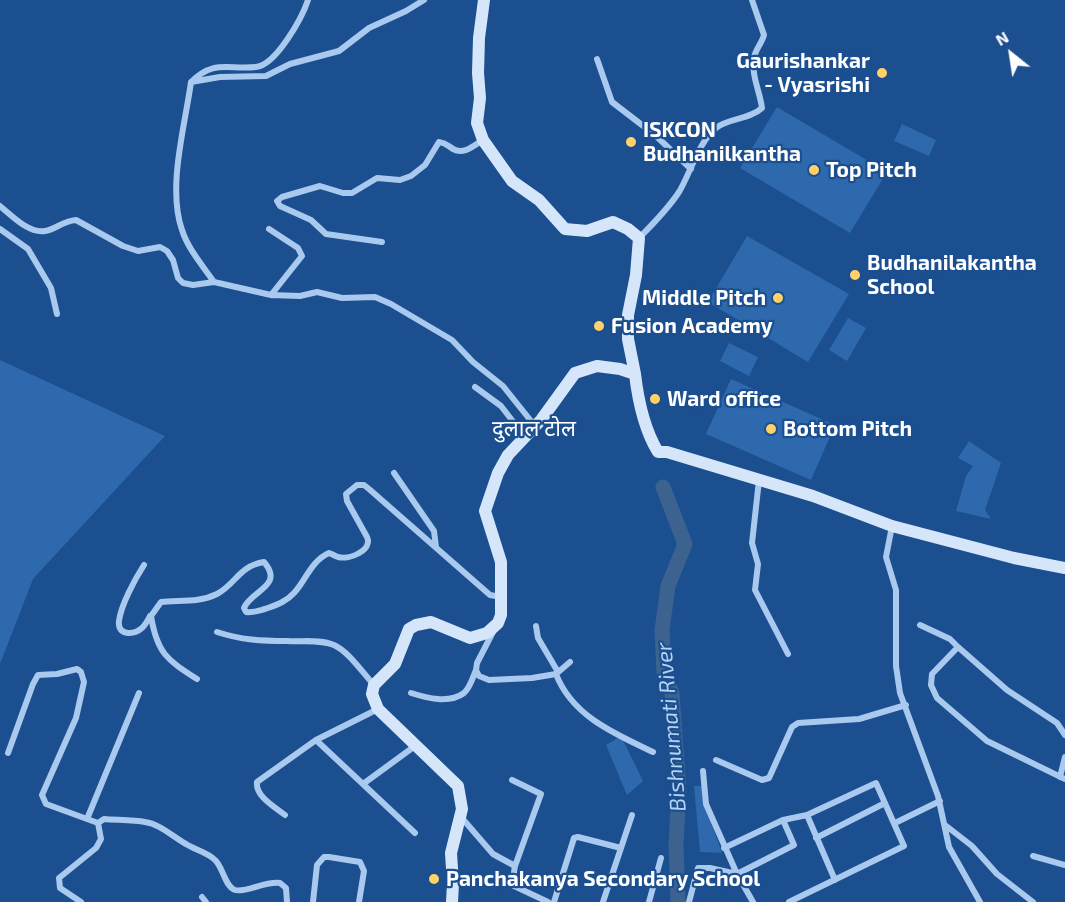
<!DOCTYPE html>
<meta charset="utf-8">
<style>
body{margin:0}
#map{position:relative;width:1065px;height:902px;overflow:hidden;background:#1b4f8f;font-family:"Exo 2",sans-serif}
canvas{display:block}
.north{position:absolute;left:981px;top:24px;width:60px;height:60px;-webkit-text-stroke:4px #1b4f8f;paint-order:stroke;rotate:330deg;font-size:16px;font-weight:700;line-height:24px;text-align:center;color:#fff}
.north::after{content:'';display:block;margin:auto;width:21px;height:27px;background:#fff;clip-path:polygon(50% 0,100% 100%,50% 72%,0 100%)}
</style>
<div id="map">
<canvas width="1065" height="902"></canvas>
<div class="north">N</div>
</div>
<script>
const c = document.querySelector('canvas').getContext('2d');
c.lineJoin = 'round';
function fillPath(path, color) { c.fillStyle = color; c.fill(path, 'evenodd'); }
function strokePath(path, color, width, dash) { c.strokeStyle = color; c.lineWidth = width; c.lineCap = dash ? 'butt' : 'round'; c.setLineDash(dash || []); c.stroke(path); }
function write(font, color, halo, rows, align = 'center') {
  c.font = font + ' "Exo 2","Noto Sans Devanagari",sans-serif'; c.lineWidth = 4.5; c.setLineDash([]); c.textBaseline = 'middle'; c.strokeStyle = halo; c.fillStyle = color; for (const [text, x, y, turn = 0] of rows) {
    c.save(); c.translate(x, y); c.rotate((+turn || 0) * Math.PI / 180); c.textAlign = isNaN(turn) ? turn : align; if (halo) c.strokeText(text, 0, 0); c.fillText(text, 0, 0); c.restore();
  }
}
fillPath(new Path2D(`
 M777 107 887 172 850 233 740 168Z
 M902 124 936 140 929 156 894 141Z
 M747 236 849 294 808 362 708 302Z
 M848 318 866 328 847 361 829 350Z
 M729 343 758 357 749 376 720 361Z
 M0 360 165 436 33 579 0 664Z
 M731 379 835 425 811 480 706 434Z
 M969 441 1001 463 985 510 991 519 956 511 966 476 973 466 958 458Z
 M621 736 643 781 627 795 606 745Z
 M694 786H703L705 806 722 853 700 852Z`), '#2e69ad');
strokePath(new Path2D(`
 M663 487 685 544 668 586 662 630 664 673 672 693 679 791 676 844 678 902`), '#3c6290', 15);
strokePath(new Path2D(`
 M308 0C302 18 276 65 256 67 228 70 214 59 191 82L220 77 266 76 290 64 339 51 369 28 406 11 424 0
 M597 59 612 102 655 135 691 169
 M191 82C185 126 167 187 182 230 188 249 203 266 214 282
 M0 206C11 215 29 234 45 231 55 230 62 221 76 220L123 246 138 251 160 247 167 251 173 260 178 278 183 283 193 285 214 282 271 295 300 296 317 292 342 298 375 297 391 304 452 340 473 362 503 386 535 426
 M0 229 28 249 51 288 57 314
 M269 229 298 248 302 256 271 295
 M639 238C653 224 668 209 679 192 690 174 699 141 716 128 728 118 749 120 762 108 760 92 751 75 754 58 755 50 762 43 764 35L752 0
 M382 242 326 234 311 220 280 206 277 201 282 197 320 186 343 193H352L377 178 400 180 411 176 425 165 439 142C446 143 447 145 453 149 464 155 473 146 483 140
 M475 387 501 406 525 437
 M394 473 434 531 436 547
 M759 480 752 543 758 564 755 590 788 654
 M892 526 886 557 896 590V666L900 693 938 796 949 847 980 902
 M144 565C135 579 121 605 119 621 117 636 134 635 142 628 145 625 148 620 150 616
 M920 625 950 639 958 647
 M536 626 538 638 558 672
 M217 632C241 640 262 641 287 641 302 642 320 639 334 645 349 652 362 672 374 685
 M493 632 477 663 476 670 479 676 489 680 532 678 556 674 570 662
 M556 674C572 716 615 734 653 752
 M197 679C167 660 157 653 151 616L161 602C180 600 199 603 217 594 236 584 239 566 264 562 285 586 250 591 244 608L246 612C253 613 258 611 265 609 276 605 286 602 294 593 306 580 311 561 329 553 332 554 335 556 338 557 350 560 373 550 367 537L347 501 346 494 357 485H364L369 489 490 595 501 597
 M411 693C427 698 449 704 464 693 470 688 473 677 476 670
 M1065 735 1057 723 1007 690 958 647 932 674 931 685 937 698 987 741 1065 779
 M316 740 415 833
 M8 753 33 684 38 675 57 674 77 669 81 672 84 682 76 718 42 795 46 804 98 823
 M716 760 762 780 769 778 792 727 798 723 859 719 906 705
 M703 771 706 804 737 874 794 845 783 820
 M1060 777 1065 757
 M512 780 541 794 515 866
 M363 784 415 746
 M285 815C275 807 255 796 257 782L316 740 378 709
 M807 815 835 880
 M461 817 493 854 515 866 512 885 548 902
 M87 819 139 693
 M895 823 940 801
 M945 825 972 846 997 874 1033 902
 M816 838 885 803
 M724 848 783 820 807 815 876 783 904 846 789 902
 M1033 856 1065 865
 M202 897 206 902
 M81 902 60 888 59 878 96 848 101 839 98 823 104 819C116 820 134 820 145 822 160 824 173 837 186 844 195 850 207 852 215 860 223 867 225 887 235 890 245 893 265 881 280 883L286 888 287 902
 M313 902 317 865 324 857H329L360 862 364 871 359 902
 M554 902 574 838 578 837 621 848
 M603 902 632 815
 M649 902 661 858
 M689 902 698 868H710L737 874 753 902`), '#a9c9ee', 6);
strokePath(new Path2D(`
 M484 0 479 38 478 73 480 98 477 123 483 140 512 181 539 200 565 229 587 231 613 222 628 229 639 238 636 275 628 315V339L635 374
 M452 902 453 884 451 853 462 809 458 786 378 709 372 694 374 685 395 664 409 629 416 625 431 622 470 638 487 633 498 623 501 615V562L485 511 498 473 508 455 541 420 575 373 597 366 620 369 635 374C638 400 644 429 658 452H667L813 496 892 526 1014 558 1065 568`), '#d6e6fa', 12);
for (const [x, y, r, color] of [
 [882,73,6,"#ffd166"],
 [631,142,6,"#ffd166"],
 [814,170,6,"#ffd166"],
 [855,275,6,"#ffd166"],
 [778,298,6,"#ffd166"],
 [599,326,6,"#ffd166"],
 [655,399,6,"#ffd166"],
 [771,429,6,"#ffd166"],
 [434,879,6,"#ffd166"]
]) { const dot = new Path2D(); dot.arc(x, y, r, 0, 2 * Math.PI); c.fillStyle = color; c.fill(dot); strokePath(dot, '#1b4f8f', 2); }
write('bold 21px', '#fff', '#1b4f8f', [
 ["Gaurishankar",870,61,"right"],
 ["- Vyasrishi",870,85,"right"],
 ["ISKCON",643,130],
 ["Budhanilkantha",643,154],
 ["Top Pitch",826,170],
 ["Budhanilakantha",867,263],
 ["School",867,287],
 ["Middle Pitch",766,298,"right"],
 ["Fusion Academy",611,326],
 ["Ward office",667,399],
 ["Bottom Pitch",783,429],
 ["Panchakanya Secondary School",446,879]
], 'left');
write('22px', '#fff', '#1b4f8f', [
 ["दुलाल टोल",534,429]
]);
write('italic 22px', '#b5d3f5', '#1b4f8f', [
 ["Bishnumati River",671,727,-95]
]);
</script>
